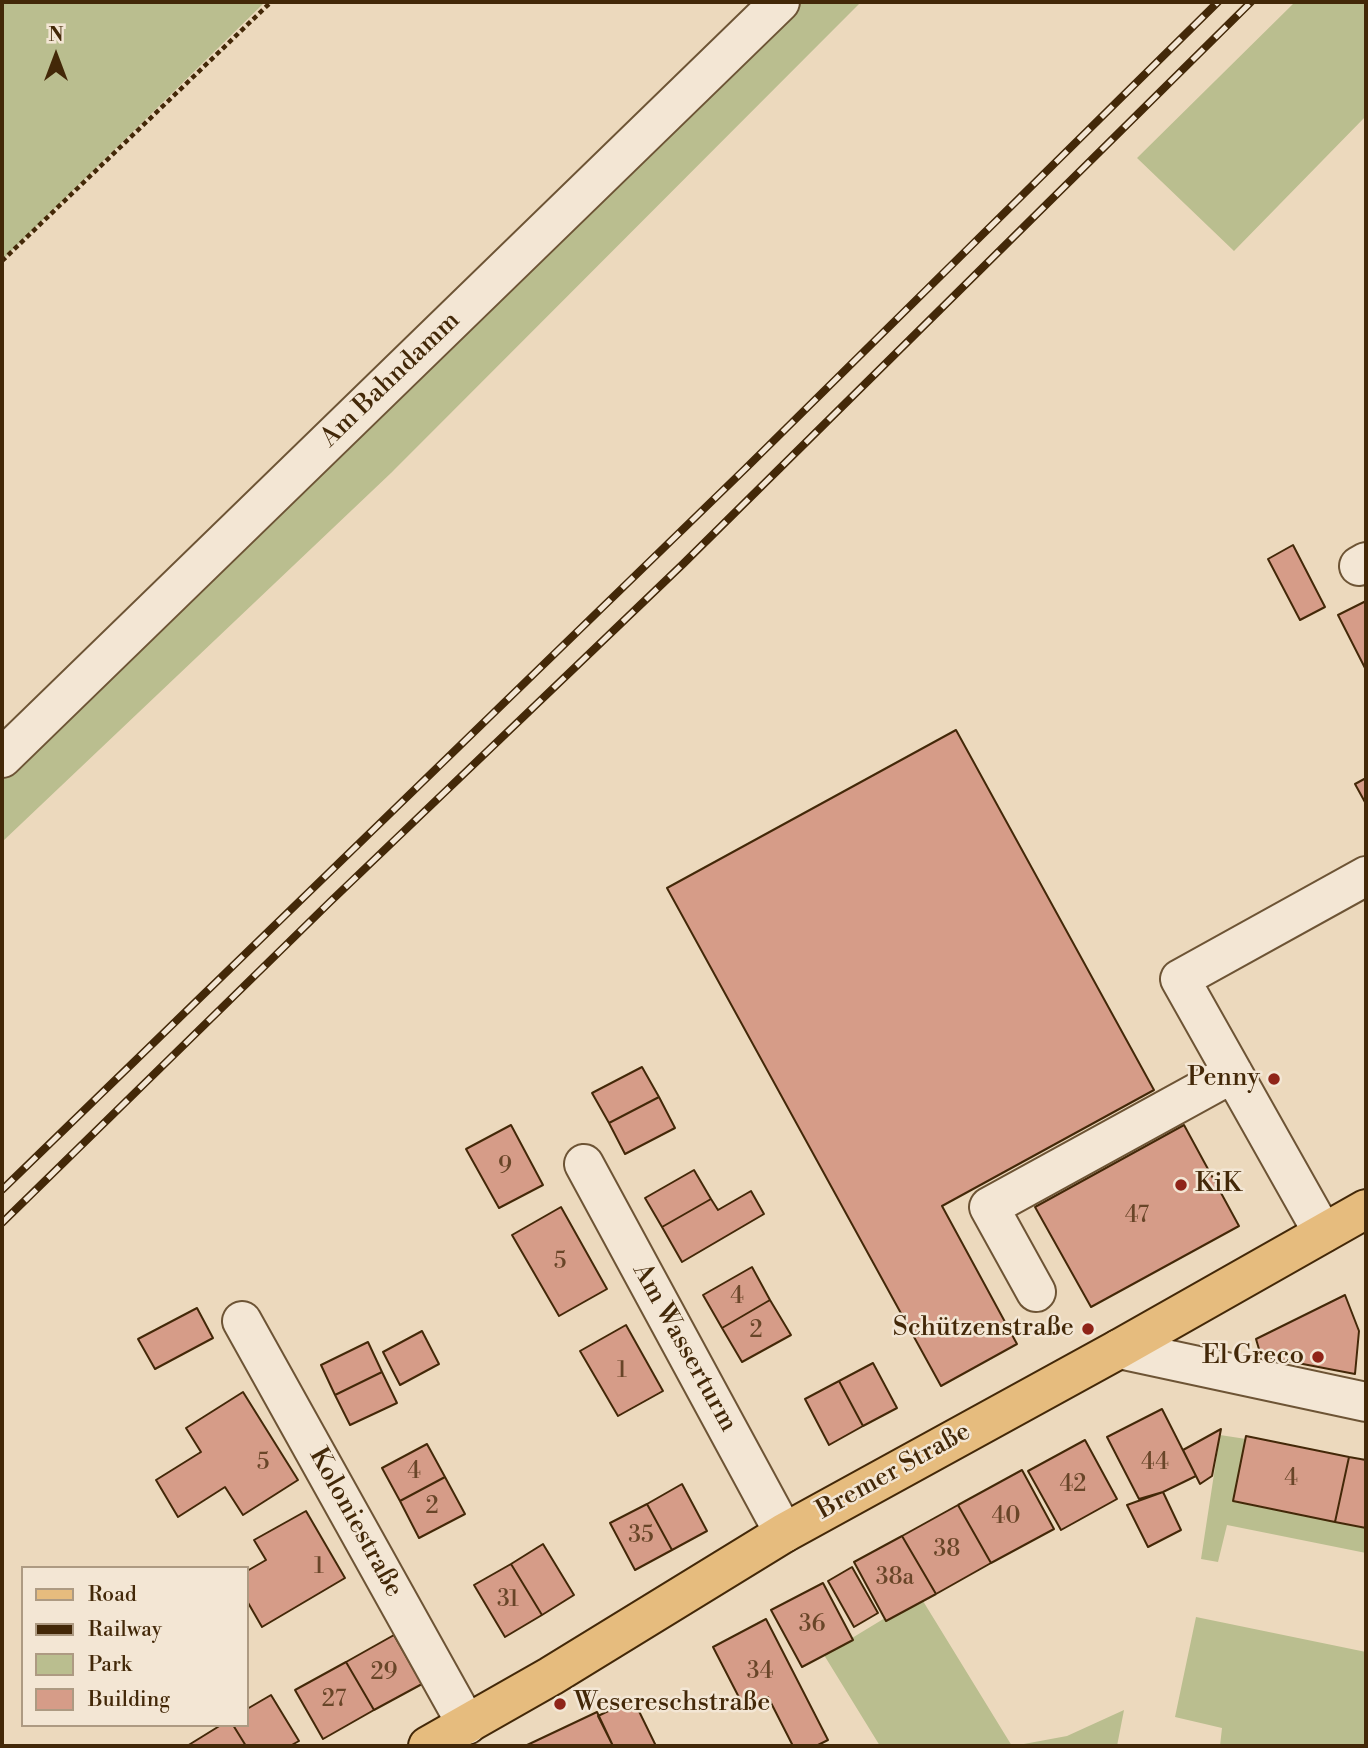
<!DOCTYPE html>
<meta charset="utf-8">
<style>
body{margin:0}
#map{position:relative;width:1368px;height:1748px;overflow:hidden;background:#ecd9bd;font-family:"Libre Bodoni",serif}
canvas{display:block}
.frame{position:absolute;inset:0;border:4px solid #432808;pointer-events:none}
.legend{position:absolute;left:21px;top:1566px;width:228px;height:161px;box-sizing:border-box;background:#f3e6d4;border:2px solid #ad9a82;margin:0;padding:9px 12px;list-style:none;font-size:21px;color:#432808}
.legend li{display:flex;align-items:center;gap:14px;height:35px}
.legend b{width:35px;border:2px solid #ad9a82}
.north{position:absolute;left:21px;top:21px;width:70px;height:70px;-webkit-text-stroke:5px #f3e6d4;paint-order:stroke;rotate:0deg;font-size:19px;font-weight:700;line-height:28px;text-align:center;color:#432808}
.north::after{content:'';display:block;margin:auto;width:24px;height:32px;background:#432808;clip-path:polygon(50% 0,100% 100%,50% 72%,0 100%)}
</style>
<div id="map">
<canvas width="1368" height="1748"></canvas>
<div class="frame"></div>
<ul class="legend">
<li><b style="height:9px;background:#e6bc7e"></b>Road</li>
<li><b style="height:9px;background:#432808"></b>Railway</li>
<li><b style="height:19px;background:#babe8f"></b>Park</li>
<li><b style="height:19px;background:#d69c88"></b>Building</li>
</ul>
<div class="north">N</div>
</div>
<script>
const c = document.querySelector('canvas').getContext('2d');
c.lineJoin = 'round';
function fillPath(path, color) { c.fillStyle = color; c.fill(path, 'evenodd'); }
function strokePath(path, color, width, dash) { c.strokeStyle = color; c.lineWidth = width; c.lineCap = dash ? 'butt' : 'round'; c.setLineDash(dash || []); c.stroke(path); }
function write(font, color, halo, rows, align = 'center') {
  c.font = font + ' "Libre Bodoni",serif'; c.lineWidth = 5; c.setLineDash([]); c.textBaseline = 'middle'; c.strokeStyle = halo; c.fillStyle = color; for (const [text, x, y, turn = 0] of rows) {
    c.save(); c.translate(x, y); c.rotate((+turn || 0) * Math.PI / 180); c.textAlign = isNaN(turn) ? turn : align; if (halo) c.strokeText(text, 0, 0); c.fillText(text, 0, 0); c.restore();
  }
}
fillPath(new Path2D(`
 M2 2H265L2 260Z
 M799 2H861L391 473 2 842V776Z
 M1295 2H1366V116L1234 251 1137 158Z
 M1220 1435 1246 1439 1235 1501 1366 1527V1553L1227 1525 1218 1562 1201 1559Z
 M923 1601 1012 1746H880L824 1655 885 1618 887 1621Z
 M1196 1617 1366 1652V1746H1220L1222 1728 1175 1717Z
 M1124 1710 1117 1746H1013L1067 1736Z`), '#babe8f');
const building = new Path2D(`
 M1293 545 1325 607 1300 620 1268 559Z
 M1366 601V670L1338 615Z
 M956 730 1154 1090 942 1206 1017 1344 941 1386 667 888Z
 M1366 778V804L1355 784Z
 M642 1067 659 1097 609 1123 592 1093Z
 M659 1097 675 1128 625 1154 609 1123Z
 M511 1125 543 1185 499 1208 466 1149Z
 M1184 1125 1239 1226 1091 1307 1035 1207Z
 M694 1170 711 1199 662 1227 645 1198Z
 M751 1191 764 1214 682 1262 662 1227 711 1199 718 1210Z
 M561 1207 607 1289 559 1316 512 1235Z
 M752 1267 770 1300 722 1328 703 1295Z
 M1345 1295 1359 1331 1355 1374 1261 1356 1256 1339Z
 M770 1300 791 1335 742 1362 722 1328Z
 M197 1308 213 1338 155 1369 138 1339Z
 M626 1325 663 1391 618 1416 580 1351Z
 M422 1331 439 1364 400 1385 383 1352Z
 M368 1342 382 1372 335 1395 321 1365Z
 M873 1363 897 1408 863 1426 839 1381Z
 M382 1372 397 1403 350 1425 335 1395Z
 M839 1381 863 1426 829 1445 805 1399Z
 M243 1392 298 1480 243 1515 225 1487 178 1517 156 1480 201 1452 186 1428Z
 M1162 1409 1196 1476 1163 1492 1139 1499 1107 1437Z
 M1221 1429 1212 1476 1200 1484 1183 1450Z
 M1246 1436 1349 1457 1335 1522 1233 1501Z
 M1085 1440 1117 1499 1061 1530 1028 1471Z
 M427 1444 445 1477 400 1501 382 1468Z
 M1349 1457 1366 1460V1528L1335 1522Z
 M1022 1470 1054 1529 991 1563 958 1505Z
 M445 1477 465 1514 419 1538 400 1501Z
 M682 1484 707 1531 672 1550 647 1504Z
 M1163 1492 1181 1530 1148 1547 1127 1505Z
 M647 1504 672 1550 635 1570 610 1523Z
 M958 1505 991 1563 936 1594 902 1536Z
 M306 1511 345 1578 262 1627 247 1601V1571L266 1560 254 1540Z
 M902 1536 936 1594 886 1621 854 1562Z
 M543 1544 574 1595 542 1615 511 1564Z
 M511 1564 542 1615 505 1637 474 1585Z
 M852 1567 878 1613 854 1627 828 1581Z
 M823 1583 853 1640 802 1667 771 1610Z
 M766 1619 828 1740 816 1746H793L768 1697 745 1709 713 1647Z
 M394 1635 422 1684 374 1710 346 1662Z
 M346 1662 374 1710 323 1739 295 1690Z
 M271 1695 299 1741 290 1746H246L233 1725H247V1709Z
 M633 1699 656 1746H613L598 1716Z
 M597 1712 613 1746H525Z
 M221 1725H233L246 1746H187Z`);
fillPath(building, '#d69c88');
strokePath(building, '#432808', 2);
const minor = new Path2D(`
 M1359 566 1366 562
 M2 758 780 2
 M584 1164 784 1533
 M1323 1233 1180 979 1366 876
 M1036 1292 989 1207 1233 1073
 M242 1321 467 1725
 M1119 1349 1366 1402`);
const major = new Path2D(`
 M428 1746 551 1676 784 1533 1119 1349 1366 1209`);
strokePath(minor, '#6d5435', 42);
strokePath(major, '#432808', 42);
strokePath(new Path2D(`
 M2 261 271 2`), '#432808', 4.5, [5, 3.5]);
strokePath(minor, '#f3e6d4', 38);
strokePath(major, '#e6bc7e', 38);
const rail = new Path2D(`
 M2 1190 745 469 1218 2
 M2 1223 331 901 683 564 1251 2`);
strokePath(rail, '#432808', 8);
strokePath(rail, '#f3e6d4', 5, [16]);
for (const [x, y, r, color] of [
 [1274,1079,7,"#8f2418"],
 [1181,1185,7,"#8f2418"],
 [1088,1329,7,"#8f2418"],
 [1318,1357,7,"#8f2418"],
 [560,1704,7,"#8f2418"]
]) { const dot = new Path2D(); dot.arc(x, y, r, 0, 2 * Math.PI); c.fillStyle = color; c.fill(dot); strokePath(dot, '#f3e6d4', 2.5); }
write('23px', '#684528', null, [
 ["9",505,1167],
 ["47",1137,1216],
 ["5",560,1262],
 ["4",737,1297],
 ["2",756,1331],
 ["1",622,1371],
 ["5",263,1463],
 ["44",1155,1463],
 ["4",414,1472],
 ["4",1291,1479],
 ["42",1073,1485],
 ["2",432,1507],
 ["40",1006,1517],
 ["35",641,1536],
 ["38",947,1550],
 ["1",319,1567],
 ["38a",895,1578],
 ["31",508,1600],
 ["36",812,1625],
 ["34",760,1672],
 ["29",384,1673],
 ["27",334,1700]
]);
write('26px', '#432808', '#f3e6d4', [
 ["Am Bahndamm",391,380,-44],
 ["Am Wasserturm",684,1348,61],
 ["Bremer Straße",894,1472,-29],
 ["Koloniestraße",355,1523,61]
]);
write('26px', '#432808', '#f3e6d4', [
 ["Penny",1260,1079],
 ["KiK",1195,1185,"left"],
 ["Schützenstraße",1074,1329],
 ["El Greco",1304,1357],
 ["Wesereschstraße",574,1704,"left"]
], 'right');
</script>
